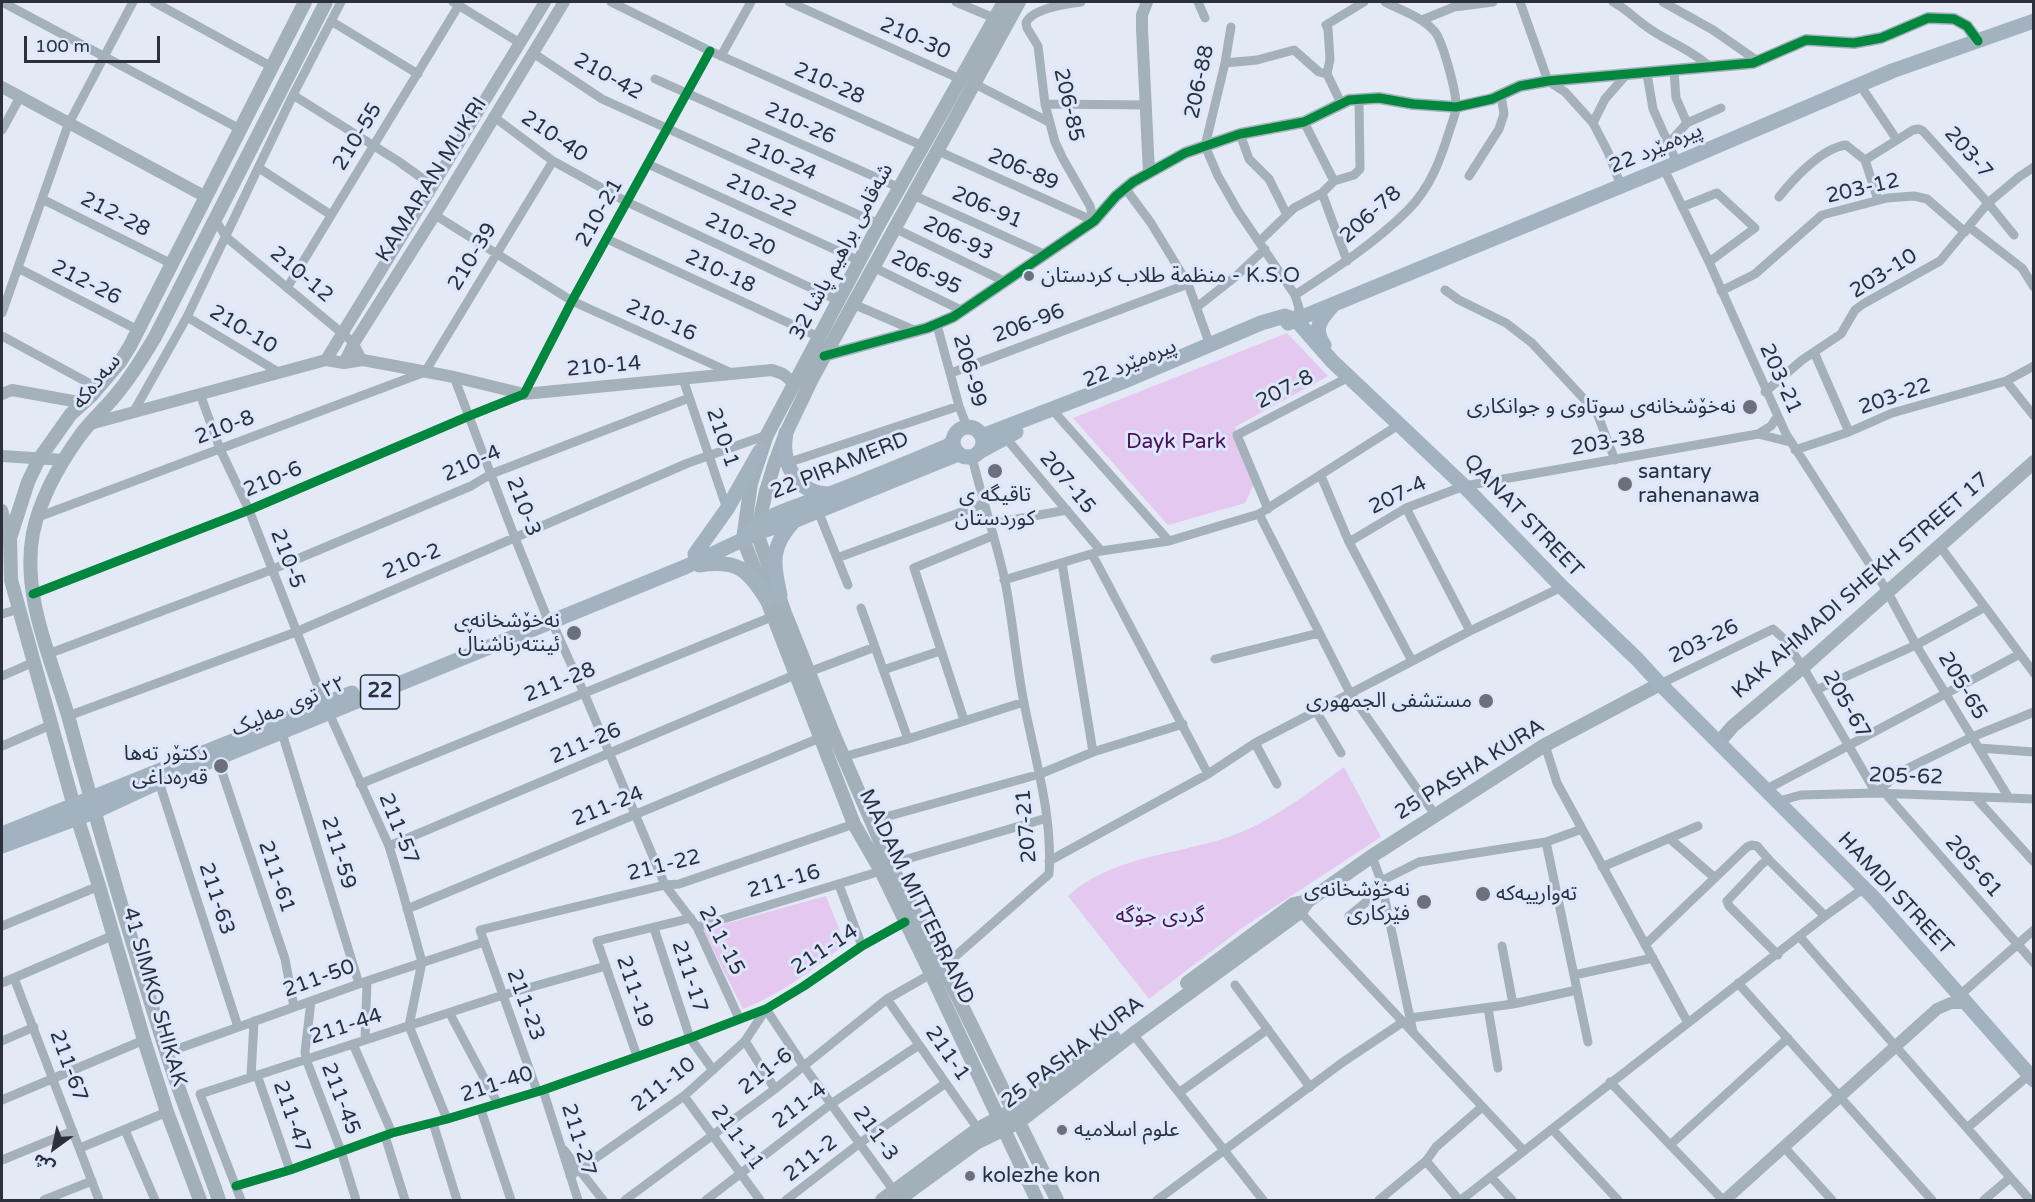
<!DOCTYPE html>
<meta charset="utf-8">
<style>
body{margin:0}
#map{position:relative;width:2035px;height:1202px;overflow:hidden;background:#e3e9f5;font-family:"Varela Round","Noto Sans Arabic",sans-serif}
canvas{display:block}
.frame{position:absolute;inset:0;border:3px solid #2b303a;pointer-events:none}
.north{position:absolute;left:24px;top:1118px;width:60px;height:60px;-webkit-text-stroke:4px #dce6fc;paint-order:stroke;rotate:213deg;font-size:16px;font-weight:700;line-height:24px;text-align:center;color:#2b303a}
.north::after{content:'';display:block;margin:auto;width:21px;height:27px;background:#2b303a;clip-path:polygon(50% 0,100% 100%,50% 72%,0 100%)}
.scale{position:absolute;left:24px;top:36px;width:136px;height:27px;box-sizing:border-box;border:3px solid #2b303a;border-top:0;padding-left:8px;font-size:18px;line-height:21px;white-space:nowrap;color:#2b303a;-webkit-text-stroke:4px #dce6fc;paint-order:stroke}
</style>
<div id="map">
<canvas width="2035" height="1202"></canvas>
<div class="frame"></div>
<div class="north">ش</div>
<div class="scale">100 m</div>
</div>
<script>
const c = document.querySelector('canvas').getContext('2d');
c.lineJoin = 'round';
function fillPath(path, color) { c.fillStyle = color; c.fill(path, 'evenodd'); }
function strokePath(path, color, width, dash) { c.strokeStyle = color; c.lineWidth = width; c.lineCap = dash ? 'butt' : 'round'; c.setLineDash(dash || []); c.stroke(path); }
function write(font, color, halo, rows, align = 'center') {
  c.font = font + ' "Varela Round","Noto Sans Arabic",sans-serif'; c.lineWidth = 6; c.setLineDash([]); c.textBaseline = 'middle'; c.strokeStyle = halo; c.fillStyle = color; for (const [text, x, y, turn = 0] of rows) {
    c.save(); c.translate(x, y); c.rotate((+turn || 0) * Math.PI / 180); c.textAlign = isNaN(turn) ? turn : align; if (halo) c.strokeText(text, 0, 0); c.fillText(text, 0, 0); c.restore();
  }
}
fillPath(new Path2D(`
 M1287 333 1328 376 1235 427 1254 484 1245 503 1168 525 1073 418Z
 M1344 767 1381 837 1242 928 1149 999 1068 896C1111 857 1173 855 1226 838 1270 823 1307 794 1344 767Z
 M826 896 845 944C812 970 783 993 743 1009L703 930Z`), '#e5c8ef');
strokePath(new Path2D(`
 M2 2 240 129
 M154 2 272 67
 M453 2 520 43
 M611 2 710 51 923 146
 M789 2 960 79
 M956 2 994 18
 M1081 2C1066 4 1032 8 1026 23L1027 28 1038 46 1045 104 1055 142 1062 157 1090 206 1094 221
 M1198 2 1205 18
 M1520 2 1548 81 1565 92 1593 123 1608 152 1621 186
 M1613 2C1625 8 1632 16 1643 24 1664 41 1690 48 1710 67
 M1663 2 1713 30 1759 62
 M1422 20 1454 7 1493 2
 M331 21 418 74
 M1231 27 1225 63 1205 146 1218 176 1238 211 1295 295 1299 308 1296 320
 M533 53 602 99 879 224
 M721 56 751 2
 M1225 63 1257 60 1294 50 1319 72 1327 74 1330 59 1328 29 1326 25 1364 2
 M1674 71 1676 98 1687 123
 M1327 74 1341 103
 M1647 74 1653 109 1677 163
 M655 79 900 188
 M973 83 1049 122
 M1860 85 1897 140
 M293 95 398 161 433 186
 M1045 104 1146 105
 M494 117 553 161 627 202 839 301
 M1304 122 1334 181
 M1593 123 1605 99 1626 75
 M2 130 20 97
 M1240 134 1249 159 1269 179 1287 215
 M1669 143 1687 123 1721 108
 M938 151 1094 221
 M1865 160 1913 130 1919 129 1923 131 1988 203 2014 235
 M648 164 860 261
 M259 168 331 215
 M1664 169 1709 262 1786 434 1887 591 1916 645 2009 798
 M1469 176 1499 129 1504 114 1501 95
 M1125 188 1151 223 1188 284 1210 345
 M1322 193 1347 261
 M913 195 1046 255
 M1779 197C1794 178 1822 148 1846 145L1865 160 1878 200
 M42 199 172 264
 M1682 207 1717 193 1755 228 1709 262
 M435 215 572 301 734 374
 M215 219 226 237 354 343 363 360
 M1969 227 2022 268 2034 287
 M894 228 1006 282
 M607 239 819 337
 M1259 242 1294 208 1322 193 1334 181 1354 175 1360 169 1359 99
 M873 267 963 311
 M18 268 138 330
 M287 288 459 5
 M1445 290 1459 300 1506 323 1532 343 1597 413 1615 460
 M1721 291 1755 274 1822 215 1887 198 1914 196 1927 199 1965 232
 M1295 295C1335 269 1375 243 1408 210 1431 187 1441 158 1450 129 1452 122 1456 114 1456 107 1457 94 1443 42 1435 32 1423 17 1402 11 1385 2
 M853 304 916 331
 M1197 307 1235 277 1265 249
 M2 313 68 125 133 2
 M187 317 280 373
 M937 325 959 406 967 427
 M2 336 98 388
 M1814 352 1849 432
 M951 373 1188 284
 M454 377 515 538 546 615
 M683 379 727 509
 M2006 381 2034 416
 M1765 392 1802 360 1841 334 1855 310 1863 304 1940 261 1988 203 2019 177 2034 167
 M200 394 220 449 249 510 325 704
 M134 411 187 317 293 95 341 2
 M1057 415 1169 541
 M1758 434 1790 442
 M1005 437 1101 551
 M1795 450 1849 432 1892 413 2006 381 2034 366
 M787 463 959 406
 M1321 476 1349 542 1412 661
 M1406 508 1470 631
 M1268 509 1237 435 1349 377
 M818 511 848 585
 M1259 514 1350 693 1436 816
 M38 517 425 372 553 161
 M989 524 1067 510
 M1349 542 1406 508 1464 486 1758 434 1771 426 1777 417
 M1939 545 2034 673
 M1092 554 1208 774
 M837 558 983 504
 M1062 563 1093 752
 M1004 580 1101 551 1169 541 1259 514 1400 424
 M33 594 249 510 469 416 524 394 572 301 710 51
 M861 608 908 739 1024 702
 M2 614 19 609
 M552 622 584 693 665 885 697 927 739 1018
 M48 654 271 570 471 486 491 474 689 398
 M1215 659 1319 633
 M883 670 940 651
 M809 672 875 647
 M2 676 34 662
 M1660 684 1773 629 1783 638 1803 667 1876 793 1900 772 1972 737 2034 712
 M1816 690 1916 645 1985 607
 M1316 711 1341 753
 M329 713 389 846 401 886 422 962 409 1026 447 1119
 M68 716 296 632 688 463 767 435
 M964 720 914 568 992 536
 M282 733 359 984
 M1255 743 1277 784
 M1545 745 1557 783 1688 1023
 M2 746 53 724
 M1979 748 2034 752
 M843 757 908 739
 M218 760 285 959 294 1007
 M159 782 238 1027
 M360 784 774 616
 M1767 789 2020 654
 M1885 793 2034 963
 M1975 797 2034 862
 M1779 801 1801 795 1876 793 2034 799
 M871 821 1040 774 1093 752 1183 724
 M1669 838 1715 878
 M1546 842 1588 1042
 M389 846 797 674
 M1372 856 1381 881 1413 1032
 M1049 861 1208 774 1255 743 1470 631 1562 587
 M890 864 1047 818
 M1602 867 1698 826
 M839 885 862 946
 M407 909 822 737
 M1300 912 1524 1151
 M1349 916 1365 903 1381 881 1419 862 1546 842 1582 829
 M2 926 99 886
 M697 927 881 871
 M654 928 690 1038 713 1070
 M1799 936 2030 1200
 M1645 945 1747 847 1752 845 1757 846 1770 861
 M1502 946 1513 1004
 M1778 955 1729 906 1727 901 1762 864 1766 861H1770L1825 916
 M943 967 1049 874C1053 816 1035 759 1024 703 1016 663 1013 621 1005 581 996 540 982 499 972 457
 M1574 975 1653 958
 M14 978 99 1200
 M2 983 114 935
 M1738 983 1932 1200
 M1235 985 1310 1087
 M1960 995 2034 930
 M887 999 978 1129
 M311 1001 305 1052 306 1059 341 1151 356 1200
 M1488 1008 1498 1068
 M766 1009 803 1065 894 1191
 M450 1014 498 1104
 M1410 1018 1513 1004 1577 990
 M1133 1034 1263 1200
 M365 1040 367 981
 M2 1041 34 1027
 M745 1041 775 1089
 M353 1044 392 1133
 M166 1053 367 981 484 942
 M637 1056 597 941 691 918
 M257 1075 290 1170
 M251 1077 254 1021
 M1610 1082 1723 1200
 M543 1090 578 1200
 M537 1091 480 930 665 885 679 884 854 824
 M1180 1092 1268 1029
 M684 1096 760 1200
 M2 1100 144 1040
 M481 1110 511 1200
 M433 1123 457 1200
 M1967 1128 2029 1075
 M1552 1129 1618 1200
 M125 1130 155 1200
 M385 1136 405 1200
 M1670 1145 1788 1038
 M1784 1147 1832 1200
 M80 1148 167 1112
 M564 1150 603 1200
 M2 1160 73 1131
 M1426 1161 1459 1200
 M570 1176 684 1096 745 1041 766 1009
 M1491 1177 1512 1200
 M236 1186 290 1170 392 1133 447 1119 543 1090 690 1038 766 1009 804 986 862 946 905 922
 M44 1200 92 1181
 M241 1200 200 1094 503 995 606 966
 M625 1200 775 1089 887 999 931 974
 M706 1200 831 1104 919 1045
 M786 1200 860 1143 946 1083
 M1157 1200 1343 1062 1403 1022
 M1379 1200 1426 1161 1436 1147 1482 1107
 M1461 1200 1825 916 1864 888
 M1984 1200 2010 1178`), '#a4b1ba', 9);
strokePath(new Path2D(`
 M1147 2 1142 15V29L1149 173
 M2 87 206 197
 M824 356 927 328 953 317 1094 221 1116 196 1133 182 1185 153 1240 134 1304 122 1349 100 1379 98 1413 104 1456 107 1492 99 1520 86 1548 81 1753 63 1806 40 1854 43 1881 38 1928 18 1954 19 1967 26 1978 41
 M326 360 545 2
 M344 363 354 343 441 205 564 2
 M2 394 12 390 84 403
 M90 424 326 360 344 363 363 360 454 377 524 394 772 370 783 374 795 384
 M2 456 64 460
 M2 510 10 538
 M1725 1200 1937 1009 1951 1003H1967`), '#a4b1ba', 12);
strokePath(new Path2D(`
 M1004 2 879 224 767 435 751 483 743 539 854 824 881 871 931 974 1037 1200
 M1019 2 812 379 786 433 775 462 766 491 757 533 785 613 834 735 890 864 943 967 1057 1200
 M1719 742 1733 726 1803 667 2034 462
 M1187 983 1294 904 1308 901
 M200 1200 167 1112 144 1040 99 886 77 817 11 580 10 538 28 482 39 459 71 414 92 395 120 362 130 346 305 2
 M219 1200C202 1151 182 1101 166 1051 131 941 99 830 69 719 52 660 21 596 33 533 40 499 59 465 79 437 91 420 107 407 119 391 133 374 144 355 155 337L326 2
 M882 1200 978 1129 1013 1110 1114 1037
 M898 1200 976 1143 1019 1122 1133 1034 1300 912 1308 901 1372 856 1545 745 1660 684`), '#a2b0ba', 14);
strokePath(new Path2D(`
 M1288 323 1677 163 1892 71 2034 21
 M1324 345C1312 328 1321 319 1333 305
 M953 442a15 15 0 1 1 30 0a15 15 0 1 1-30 0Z
 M786 433C780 463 797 494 830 494
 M982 436 1122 382 1261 323 1285 316 1296 320 1332 361 1464 486 1562 587 1637 659 1660 684 1874 898 2034 1080
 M981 451 1016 432
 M749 530C774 511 804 505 832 493 871 478 909 462 948 446L952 442
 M695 554 727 509 760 451
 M699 565C737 559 748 569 767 600
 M780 595C773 562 770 547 794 521
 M2 834 352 693
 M2 846 94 812 159 782 685 567 757 533 796 520 958 454`), '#a2b2be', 15);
strokePath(new Path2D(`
 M824 356 927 328 953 317 1094 221 1116 196 1133 182 1185 153 1240 134 1304 122 1349 100 1379 98 1413 104 1456 107 1492 99 1520 86 1548 81 1753 63 1806 40 1854 43 1881 38 1928 18 1954 19 1967 26 1978 41
 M33 594 249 510 469 416 524 394 572 301 710 51
 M236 1186 290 1170 392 1133 447 1119 543 1090 690 1038 766 1009 804 986 862 946 905 922`), '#00873e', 9);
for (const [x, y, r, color] of [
 [1029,276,6,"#6b717b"],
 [1750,407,8,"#6b717b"],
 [995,471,8,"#6b717b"],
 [1625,484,8,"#6b717b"],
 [574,633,8,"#6b717b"],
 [1486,701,8,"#6b717b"],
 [221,766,8,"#6b717b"],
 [1483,894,8,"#6b717b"],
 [1424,902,8,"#6b717b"],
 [1062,1130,6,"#6b717b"],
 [970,1176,6,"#6b717b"]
]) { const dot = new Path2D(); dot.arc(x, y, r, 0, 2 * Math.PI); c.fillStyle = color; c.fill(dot); strokePath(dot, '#dce6fc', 2); }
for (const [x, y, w] of [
 [380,692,39]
]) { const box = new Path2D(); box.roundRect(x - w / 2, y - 17, w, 34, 4.5); c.fillStyle = '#dce6fc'; c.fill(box); strokePath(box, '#2b303a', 1.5); }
write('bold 20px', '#2b303a', null, [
 ["22",380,692]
]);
write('21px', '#2b303a', '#dce6fc', [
 ["210-30",915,39,24],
 ["210-42",608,77,29],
 ["206-88",1200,82,-78],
 ["210-28",829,84,24],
 ["206-85",1068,105,77],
 ["210-26",800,124,24],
 ["210-55",358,137,-59],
 ["210-40",554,137,34],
 ["22 پیرەمێرد",1656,149,-23],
 ["203-7",1968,153,49],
 ["210-24",781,160,24],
 ["206-89",1023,170,24],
 ["KAMARAN MUKRI",432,180,-58],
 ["203-12",1863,189,-13],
 ["210-22",761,196,25],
 ["206-91",987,208,24],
 ["210-21",600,213,-61],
 ["212-28",115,215,27],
 ["206-78",1371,215,-42],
 ["210-20",740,235,25],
 ["206-93",958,239,26],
 ["شەقامی براهیم پاشا 32",842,252,-62],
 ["210-39",473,257,-59],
 ["210-18",720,272,25],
 ["206-95",926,273,26],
 ["203-10",1884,274,-32],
 ["210-12",301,275,40],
 ["212-26",86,283,27],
 ["210-16",661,321,24],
 ["206-96",1029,324,-21],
 ["210-10",243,330,31],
 ["22 پیرەمێرد",1130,364,-22],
 ["210-14",604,367,-5],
 ["206-99",969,371,74],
 ["203-21",1780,379,66],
 ["سەدەکە",97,382,-51],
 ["207-8",1285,390,-27],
 ["203-22",1895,397,-19],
 ["210-8",225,428,-21],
 ["210-1",722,438,71],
 ["203-38",1608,443,-10],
 ["210-4",472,464,-24],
 ["22 PIRAMERD",840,466,-22],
 ["210-6",273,480,-23],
 ["207-15",1067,483,50],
 ["207-4",1398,496,-26],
 ["210-3",523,507,69],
 ["QANAT STREET",1523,516,46],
 ["210-5",287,559,69],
 ["210-2",412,562,-23],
 ["KAK AHMADI SHEKH STREET 17",1861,586,-41],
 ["203-26",1704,642,-26],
 ["211-28",560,683,-22],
 ["205-65",1962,686,59],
 ["205-67",1846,705,60],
 ["٢٢ توی مەلیک",289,707,-23],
 ["211-26",586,744,-23],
 ["25 PASHA KURA",1470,770,-32],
 ["205-62",1906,777,2],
 ["211-24",608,807,-22],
 ["207-21",1027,826,-95],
 ["211-57",398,829,68],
 ["211-59",338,853,73],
 ["211-22",664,866,-14],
 ["205-61",1973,867,49],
 ["211-61",276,877,71],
 ["211-16",784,882,-16],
 ["HAMDI STREET",1895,894,47],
 ["MADAM MITTERRAND",916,897,64],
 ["211-63",216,899,72],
 ["211-15",721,941,62],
 ["211-14",825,950,-33],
 ["211-17",689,977,72],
 ["211-50",319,979,-20],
 ["211-19",634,992,71],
 ["41 SIMKO SHIKAK",154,997,74],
 ["211-23",525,1005,70],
 ["211-44",346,1027,-18],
 ["25 PASHA KURA",1073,1053,-37],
 ["211-1",947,1054,55],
 ["211-67",68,1066,70],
 ["211-6",766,1072,-38],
 ["211-40",497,1085,-18],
 ["211-10",664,1085,-38],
 ["211-45",340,1099,69],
 ["211-4",800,1106,-37],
 ["211-47",291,1117,71],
 ["211-3",875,1134,54],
 ["211-11",737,1138,54],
 ["211-27",578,1140,73],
 ["211-2",811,1159,-38]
]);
write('21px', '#2b303a', '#dce6fc', [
 ["منظمة طلاب كردستان - K.S.O",1041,276],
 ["نەخۆشخانەی سوتاوی و جوانکاری",1736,407,"right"],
 ["santary",1638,472],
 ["rahenanawa",1638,496],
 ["تاقيگه ى",995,495,"center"],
 ["كوردستان",995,519,"center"],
 ["نەخۆشخانەی",560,621,"right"],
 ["ئینتەرناشناڵ",560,645,"right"],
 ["مستشفى الجمهورى",1472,701,"right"],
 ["دکتۆر تەها",208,754,"right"],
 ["قەرەداغی",208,778,"right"],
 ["نەخۆشخانەی",1410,890,"right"],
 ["فێرکاری",1410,914,"right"],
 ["تەوارییەکە",1496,894],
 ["علوم اسلاميه",1074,1130],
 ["kolezhe kon",982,1176]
], 'left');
write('21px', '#4e1054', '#dce6fc', [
 ["Dayk Park",1176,442],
 ["گردی جۆگە",1160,916]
]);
</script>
